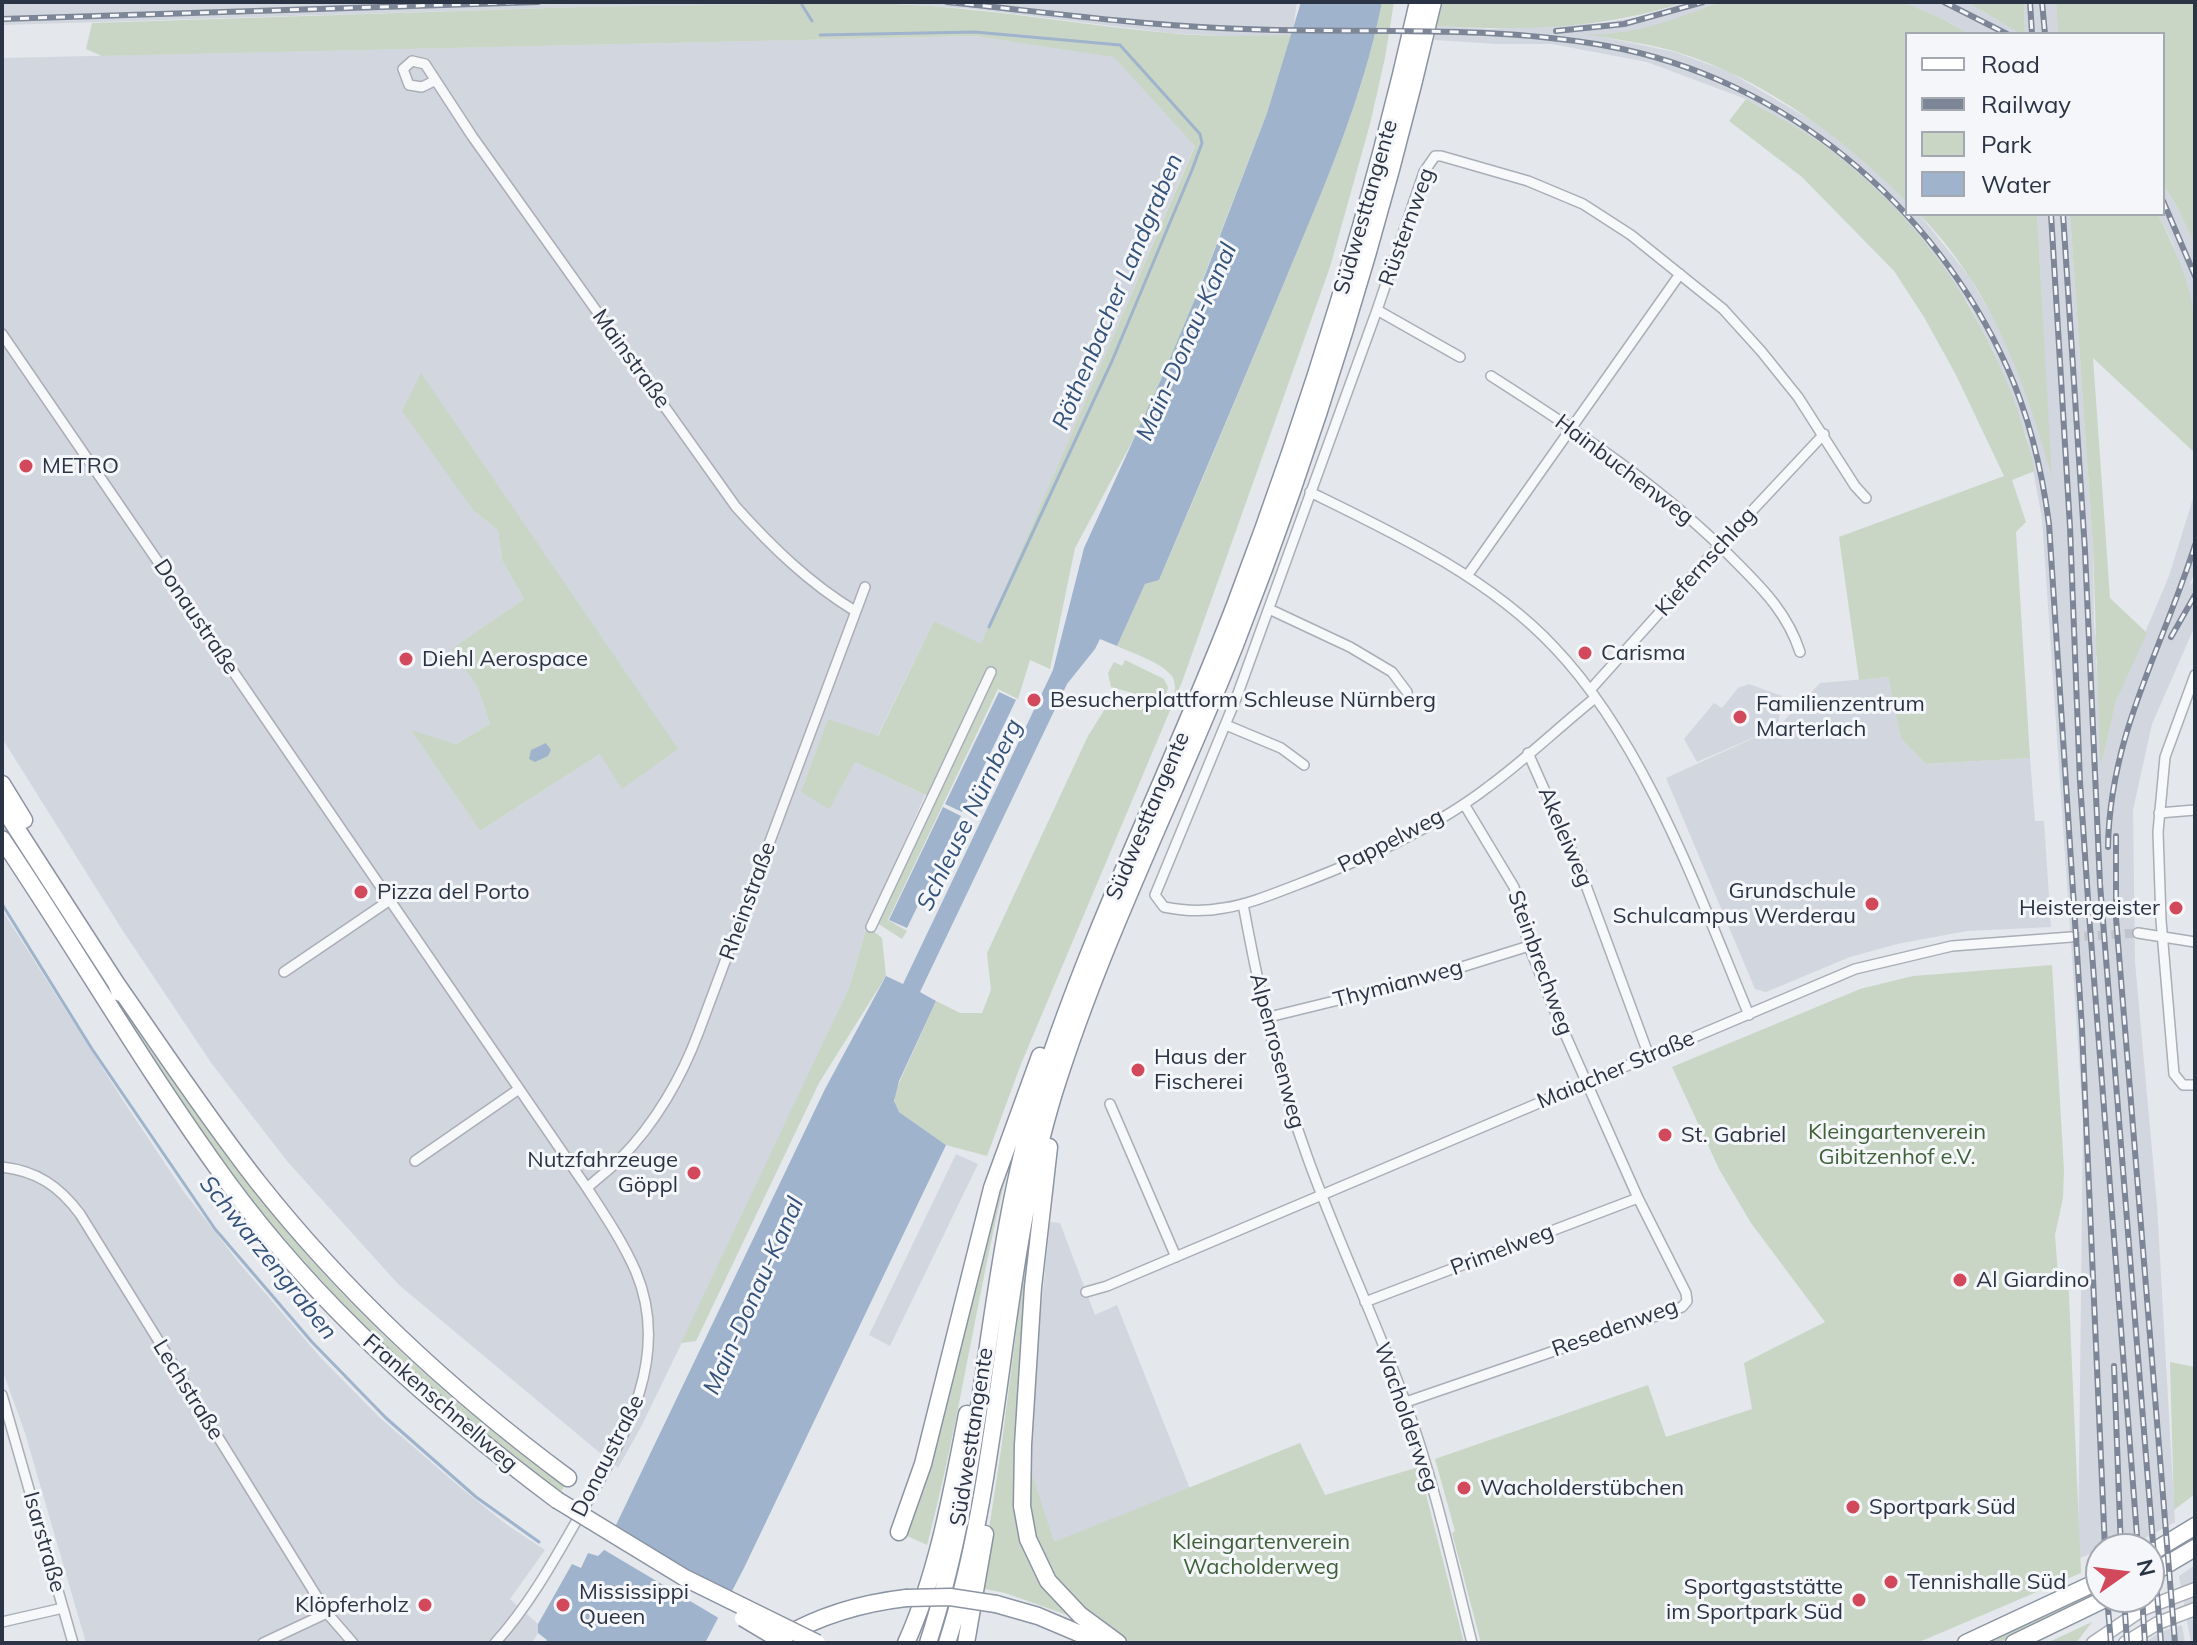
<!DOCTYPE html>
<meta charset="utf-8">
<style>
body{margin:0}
#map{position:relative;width:2197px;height:1645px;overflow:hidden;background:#e4e7ec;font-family:Mulish,sans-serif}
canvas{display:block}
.frame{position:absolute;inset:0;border:4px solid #2b3445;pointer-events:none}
.legend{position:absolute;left:1905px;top:32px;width:260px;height:184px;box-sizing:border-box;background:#f4f6f9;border:2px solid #a4a8b1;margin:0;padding:10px 14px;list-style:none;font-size:24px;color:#2b3445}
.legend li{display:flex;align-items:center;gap:16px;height:40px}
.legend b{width:40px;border:2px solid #a4a8b1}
.north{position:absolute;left:2085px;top:1533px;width:80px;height:80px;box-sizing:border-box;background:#f4f6f9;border:2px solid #a4a8b1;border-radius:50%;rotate:76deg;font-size:22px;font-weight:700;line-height:32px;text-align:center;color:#2b3445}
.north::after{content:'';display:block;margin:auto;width:28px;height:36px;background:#d1495b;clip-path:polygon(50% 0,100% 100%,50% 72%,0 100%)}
</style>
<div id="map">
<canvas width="2197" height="1645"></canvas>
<div class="frame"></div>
<ul class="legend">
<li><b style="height:10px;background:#fff"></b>Road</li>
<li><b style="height:10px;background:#7d8696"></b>Railway</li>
<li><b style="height:22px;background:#c9d6c5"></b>Park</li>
<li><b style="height:22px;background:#9fb4cc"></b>Water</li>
</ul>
<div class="north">N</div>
</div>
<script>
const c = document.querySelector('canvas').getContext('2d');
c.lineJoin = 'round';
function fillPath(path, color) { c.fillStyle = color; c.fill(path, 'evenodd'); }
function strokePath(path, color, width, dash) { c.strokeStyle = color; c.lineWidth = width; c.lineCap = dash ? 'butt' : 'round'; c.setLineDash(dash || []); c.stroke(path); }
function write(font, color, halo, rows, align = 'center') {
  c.font = font + ' Mulish,sans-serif'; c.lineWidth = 6; c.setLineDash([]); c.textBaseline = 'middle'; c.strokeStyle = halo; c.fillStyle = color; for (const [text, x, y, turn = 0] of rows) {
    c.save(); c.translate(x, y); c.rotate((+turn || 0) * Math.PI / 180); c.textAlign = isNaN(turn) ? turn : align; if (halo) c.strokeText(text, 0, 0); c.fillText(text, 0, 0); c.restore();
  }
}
fillPath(new Path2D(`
 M2 2H1297L1292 35 1241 37 1170 33 974 9 889 3 581 7 2 25Z
 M1685 2H1720L1678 19 1634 32 1593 35 1675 52 1729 72 1828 130 1872 167 1907 202V214H1919L1968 275 2003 334 2032 405 2051 472 2037 214H2070L2093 546 2094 624 2098 651 2096 659 2102 762 2116 701 2169 576 2195 492V571L2189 586 2195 580V626L2152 724 2133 810 2135 962 2157 1205 2175 1522 2124 1549H2101V1563L2099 1550 2078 1559 2083 1118 2042 518 2027 438 1994 352 1968 303 1857 173 1819 142 1783 120 1746 99 1647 62 1552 44H1497L1434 40 1437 26 1490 29 1603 23 1645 16Z
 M1904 2H1967L2021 34H1968L1943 19Z
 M2024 2H2056L2058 34H2025Z
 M975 36 1114 56 1195 145 981 645 934 621 877 737 828 719 801 793 855 762 925 795 867 926 849 988 755 1191 641 1427 618 1468 399 1285 287 1161 212 1064 123 931 2 738V58ZM465 439 600 754 480 831 412 731 456 744 490 724 478 688 453 649 524 599 502 560 498 530 475 512Z
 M2163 184 2176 205 2195 245V320L2187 286 2172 242 2158 214H2163Z
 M1888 677 1901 737 1926 764 2030 758 2035 821H2044L2051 927 1967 931 1897 944 1850 957 1766 992 1755 989 1666 778 1778 727 1697 762 1684 739 1714 703 1722 708 1738 688 1749 684 1782 696 1778 727 1820 683Z
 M2 910 124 1102 184 1192 240 1264 320 1357 380 1418 461 1488 507 1525 545 1550 510 1599 538 1624V1633L532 1643H86L25 1433 2 1369Z
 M956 1154 978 1164 890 1346 869 1335Z
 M1050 1222 1060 1223 1095 1315 1117 1305 1190 1489 1053 1543 1026 1456Z
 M2195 1565V1643H2191L2179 1576Z
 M2182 1625 2185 1643H2144L2160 1632Z`), '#d2d6de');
fillPath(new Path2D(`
 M1382 2H1394L1385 58 1370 124 1330 267 1182 682 1021 1064 987 1156 946 1145 899 1112 895 1105 894 1094 936 1001 960 1013H982L991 990 987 953 1088 736 1113 696C1130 700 1167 719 1174 694 1176 689 1175 681 1172 676 1159 661 1134 654 1117 646L1145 584 1159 580C1202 481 1243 382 1284 283 1322 192 1363 99 1382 2Z
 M1443 2H1685C1605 29 1522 31 1437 26Z
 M1720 2H1904L1943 19 1968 34H1907V202C1842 137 1766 80 1677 52 1648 43 1616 40 1586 34 1634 36 1676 19 1720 2Z
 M1967 2H2024L2025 34H2021Z
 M2056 2H2195V245L2176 205 2163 184V34H2058Z
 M846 3C955 2 1061 23 1169 33 1210 37 1251 36 1292 35L1267 113 1185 325 1140 427 1075 548 1050 669 1030 660 1018 699 998 689 888 920 907 931 902 939 877 923 934 799 855 762 829 809 801 792 828 719 878 736 934 621 981 644 1195 146 1114 57 975 36 102 56 86 49 92 23 581 7Z
 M1746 99C1770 113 1796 126 1819 142 1929 221 2005 340 2035 471L2012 480 2026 522 2016 532 2030 758 1926 764 1901 738 1888 677 1859 680 1839 537 2004 476 1956 375 1924 317 1894 271 1802 177 1729 121Z
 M1919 214H2037L2052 477C2025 381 1991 287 1919 214Z
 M2070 214H2158C2174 247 2191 284 2195 321 2197 361 2195 411 2195 453L2093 358 2110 598 2147 633 2116 701 2102 762 2100 760 2093 546Z
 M421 373 678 749 622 789 600 754 480 831 411 730 456 744 490 724 478 688 452 649 524 599 502 560 498 530 475 512 402 411Z
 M1125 660 1164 679 1168 687 1166 696 1157 700 1111 687 1108 673 1114 662 1122 666Z
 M2 817C87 947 167 1082 264 1204 350 1312 453 1405 564 1486L561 1492C449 1412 349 1318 261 1211 164 1092 85 958 2 830Z
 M867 926 882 938 886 976 819 1083 696 1341 681 1343 849 988Z
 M2052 965 2064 1170 2063 1198 2055 1235 2058 1274 2068 1273 2081 1573 1917 1643H1481L1452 1533 1455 1531 1435 1459 1648 1385 1666 1437 1752 1409 1744 1363 1825 1322 1751 1223 1719 1169 1672 1067 1860 989 1913 976Z
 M1014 1145C979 1277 962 1413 927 1545L905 1535 976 1259Z
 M1028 1239 1034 1240 1018 1512 1073 1613 1070 1616 1005 1593 980 1588 1001 1450Z
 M2170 1362 2195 1367V1494L2174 1510Z
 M1300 1443 1325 1495 1419 1467 1464 1643H1128L1066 1596 1031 1536 1026 1456 1054 1542Z
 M2101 1587V1595L1998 1643H1978Z
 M2092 1622 2076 1643H2047Z`), '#c9d6c5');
fillPath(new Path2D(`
 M1301 2H1382C1363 99 1322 192 1284 283 1243 382 1201 481 1159 580L1145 584 1117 646 1100 639 1095 649 1067 684 920 992 936 1001 899 1081 894 1101 899 1112 946 1145 744 1568 705 1643H545L547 1640 538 1633V1624L572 1564 581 1568 588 1553 598 1556 604 1550 825 1089 886 976 903 984 1053 670 1084 548 1163 375 1203 280 1267 113Z
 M999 692 1016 700 962 812 945 804Z
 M546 743 551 750 548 756 535 762 529 759 531 750Z
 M943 807 961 816 907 928 889 920Z`), '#9fb4cc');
fillPath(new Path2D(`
 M612 1526 734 1597 722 1620 601 1548Z`), '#e4e7ec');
strokePath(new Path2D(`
 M802 5 812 21
 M820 35 975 32 1120 45 1200 134 1202 143 1192 170 1112 361 989 627
 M2 904 92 1049 215 1229 312 1342 386 1418 476 1497 539 1542`), '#9fb4cc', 3);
strokePath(new Path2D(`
 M2071 937 2138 933`), '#bfc3cb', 9, [9, 4.5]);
const street = new Path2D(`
 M434 81 422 87 409 85 403 69 412 61 425 64 472 136 736 507C772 547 809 583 855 611
 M1377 310 1460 357
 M2 334 587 1188C604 1214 623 1242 636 1272 671 1356 626 1434 585 1506 558 1553 532 1602 495 1643
 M1491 376C1579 432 1665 489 1738 564 1765 591 1788 615 1800 652
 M1310 492C1396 534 1488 577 1554 647 1645 742 1699 895 1749 1015
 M1467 576 1680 274
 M1269 609 1350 647 1392 672 1407 692
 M2195 675 2165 757 2158 832 2161 920 2174 1074 2183 1085H2195
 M1590 690 1720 545 1824 434
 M1595 698C1559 727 1525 760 1488 787 1432 830 1364 859 1299 884 1275 893 1250 904 1224 908 1204 912 1184 911 1164 907L1155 895 1237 696 1377 310 1424 172 1435 156H1441L1528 181 1583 204 1631 235 1723 309 1761 351 1798 397 1855 486 1866 498
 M1226 725 1281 748 1304 765
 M1528 753 1581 872 1649 1056
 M2159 813 2195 810
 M1243 904C1259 990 1277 1074 1307 1156 1337 1240 1376 1320 1406 1404 1434 1481 1452 1563 1472 1643
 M871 927 991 672
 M2138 933 2195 942
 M284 972 390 900
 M1265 1018 1420 980 1529 946
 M1110 1104 1176 1257
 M415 1161 519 1089
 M2 1167C37 1171 59 1186 80 1214L327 1613 353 1643
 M587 1188C598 1178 610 1169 620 1159 655 1124 682 1077 699 1031L865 587
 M1086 1292 1107 1286 1855 969 1952 946 2071 937
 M1365 1302 1638 1198
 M2 1395 73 1643
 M1406 1402 1682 1307 1687 1301 1686 1293 1638 1198 1553 1007 1529 946 1514 887 1464 804
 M2 1622 63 1608
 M263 1643 327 1613`);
const secondary = new Path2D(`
 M2093 1643 2143 1609 2195 1589
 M2125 1643 2158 1623 2195 1609`);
const highway = new Path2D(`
 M2 784 24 820
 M2 806 116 983 120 993
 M2 839C78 952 146 1070 226 1180 317 1305 434 1408 557 1500
 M116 983C162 1049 207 1117 257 1181 347 1295 452 1392 568 1478
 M1049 1147 1033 1287 1023 1445 1022 1506 1028 1539 1048 1581 1080 1615 1118 1643
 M899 1532 923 1464 992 1188 1040 1056
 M2149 1554 2195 1526
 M2149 1575 2195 1548
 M996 1604 1038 1616 1102 1643
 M783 1637C821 1615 863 1603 906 1598
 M906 1643C938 1572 952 1491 967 1414
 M928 1643C987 1462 984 1267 1041 1085 1094 921 1173 766 1235 605 1310 408 1372 207 1418 2
 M947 1643C1004 1464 999 1273 1054 1093 1102 939 1176 794 1235 645 1317 436 1382 221 1433 2
 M966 1643 985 1534
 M1966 1643 2101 1580
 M2014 1643 2109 1597`);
strokePath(street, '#a9aeb7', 12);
strokePath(secondary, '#a9aeb7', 15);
strokePath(highway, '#8b94a3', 19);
strokePath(street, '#f7f8fa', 9);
strokePath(secondary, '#fff', 12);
strokePath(highway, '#fff', 16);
const rail = new Path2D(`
 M947 2C1037 11 1128 24 1219 28 1348 35 1479 23 1607 46 1784 78 1934 205 2007 367 2029 416 2042 470 2049 524L2082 1029 2105 1549
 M1944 2 2007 34
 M2030 2 2032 34
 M2042 2 2045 34
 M2 19 538 2
 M1556 31 1624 24 1703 2
 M2163 201 2195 276
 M2051 214 2070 527 2080 782 2089 914 2138 1549
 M2063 214 2085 551 2100 884 2161 1643
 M2171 637 2195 595
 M2116 836V918L2175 1643
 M2108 847C2110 733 2162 650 2195 545
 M2114 1366 2121 1549
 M2107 1597 2111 1643
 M2124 1597 2127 1643
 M2142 1597 2145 1643`);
strokePath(rail, '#7d8696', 6);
strokePath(rail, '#f4f6f9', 3, [9]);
const highwayBridge = new Path2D(`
 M557 1500 685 1578 817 1643
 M906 1598 950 1597 996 1604
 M743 1618 785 1643`);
strokePath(highwayBridge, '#8b94a3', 19, []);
strokePath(highwayBridge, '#fff', 16);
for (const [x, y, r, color] of [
 [26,466,8,"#d1495b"],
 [1585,653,8,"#d1495b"],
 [406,659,8,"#d1495b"],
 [1034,700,8,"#d1495b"],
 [1740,717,8,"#d1495b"],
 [361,892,8,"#d1495b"],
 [1872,904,8,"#d1495b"],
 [2176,908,8,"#d1495b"],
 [1138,1070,8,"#d1495b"],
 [1665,1135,8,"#d1495b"],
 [694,1173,8,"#d1495b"],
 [1960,1280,8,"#d1495b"],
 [1464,1488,8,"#d1495b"],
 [1853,1507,8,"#d1495b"],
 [1891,1582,8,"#d1495b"],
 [1859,1600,8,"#d1495b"],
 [425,1605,8,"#d1495b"],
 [563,1605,8,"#d1495b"]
]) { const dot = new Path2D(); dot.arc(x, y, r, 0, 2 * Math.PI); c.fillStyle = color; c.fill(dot); strokePath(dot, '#f4f6f9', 3); }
write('22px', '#2b3445', '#f4f6f9', [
 ["Südwesttangente",1366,207,-74],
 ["Rüsternweg",1407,227,-70],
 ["Mainstraße",631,359,54],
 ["Hainbuchenweg",1624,470,37],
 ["Kiefernschlag",1706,562,-48],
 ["Donaustraße",196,617,56],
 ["Südwesttangente",1148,816,-67],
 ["Akeleiweg",1565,837,67],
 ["Pappelweg",1391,841,-27],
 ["Rheinstraße",748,901,-70],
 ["Steinbrechweg",1540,963,70],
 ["Thymianweg",1398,984,-15],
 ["Alpenrosenweg",1277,1051,75],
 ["Maiacher Straße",1616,1070,-23],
 ["Primelweg",1502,1250,-21],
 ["Resedenweg",1615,1328,-20],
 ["Lechstraße",188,1390,58],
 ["Frankenschnellweg",440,1403,41],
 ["Wacholderweg",1406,1417,71],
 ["Südwesttangente",972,1437,-81],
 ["Donaustraße",608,1456,-63],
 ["Isarstraße",44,1542,74]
]);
write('22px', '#2b3445', '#f4f6f9', [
 ["METRO",42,466],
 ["Carisma",1601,653],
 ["Diehl Aerospace",422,659],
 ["Besucherplattform Schleuse Nürnberg",1050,700],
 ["Familienzentrum",1756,704],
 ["Marterlach",1756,729],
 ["Grundschule",1856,891,"right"],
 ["Schulcampus Werderau",1856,916,"right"],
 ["Pizza del Porto",377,892],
 ["Heistergeister",2160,908,"right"],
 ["Haus der",1154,1057],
 ["Fischerei",1154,1082],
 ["St. Gabriel",1681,1135],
 ["Nutzfahrzeuge",678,1160,"right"],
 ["Göppl",678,1185,"right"],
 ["Al Giardino",1976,1280],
 ["Wacholderstübchen",1480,1488],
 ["Sportpark Süd",1869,1507],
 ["Tennishalle Süd",1907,1582],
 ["Sportgaststätte",1843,1587,"right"],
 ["im Sportpark Süd",1843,1612,"right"],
 ["Mississippi",579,1592],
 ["Queen",579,1617],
 ["Klöpferholz",409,1605,"right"]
], 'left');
write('22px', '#3f6138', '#f4f6f9', [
 ["Kleingartenverein",1897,1132],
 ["Gibitzenhof e.V.",1897,1157],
 ["Kleingartenverein",1261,1542],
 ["Wacholderweg",1261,1567]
]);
write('italic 24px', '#34527a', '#f4f6f9', [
 ["Röthenbacher Landgraben",1118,292,-67],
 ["Main-Donau-Kanal",1187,342,-66],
 ["Schleuse Nürnberg",970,815,-64],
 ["Schwarzengraben",268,1258,51],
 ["Main-Donau-Kanal",754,1296,-66]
]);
</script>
